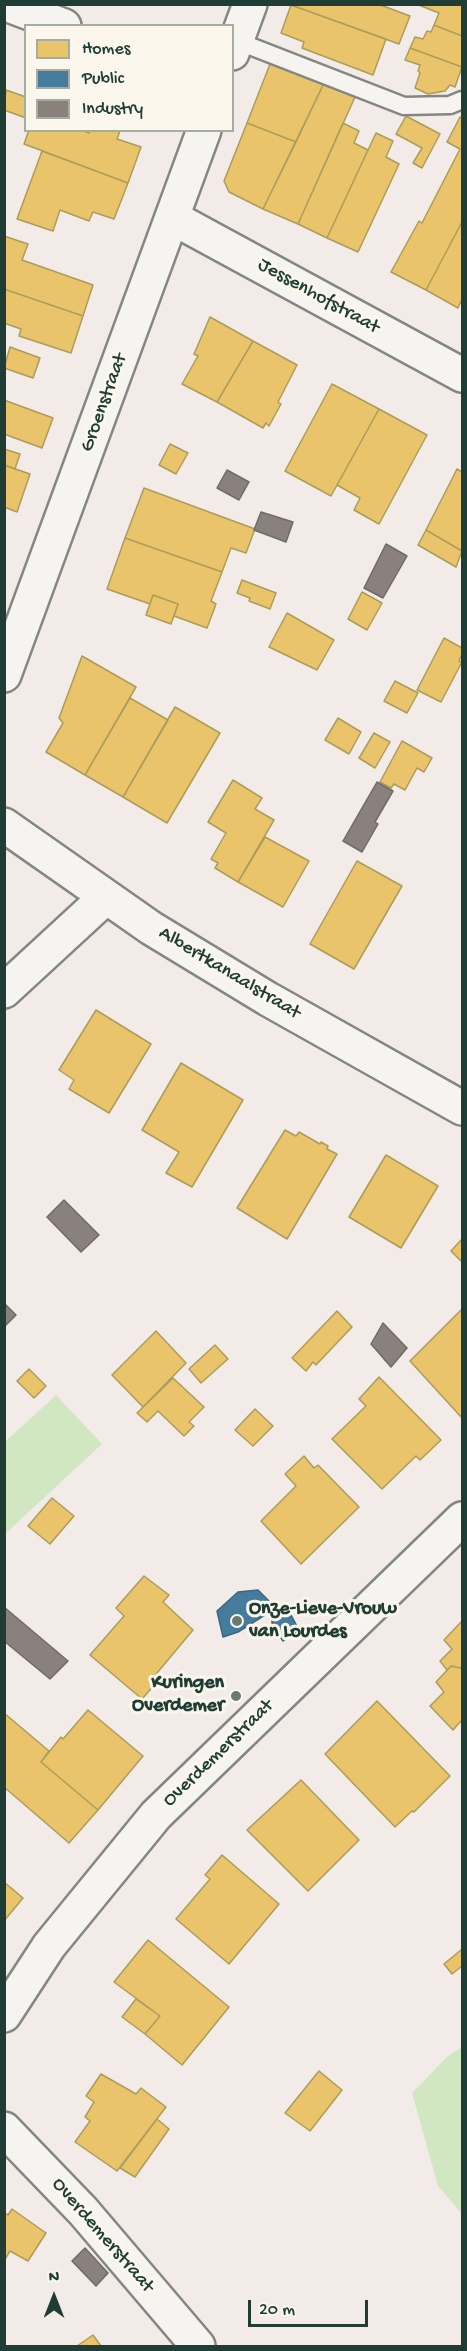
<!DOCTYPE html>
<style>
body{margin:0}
#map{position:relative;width:467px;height:2351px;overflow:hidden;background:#f3ebe8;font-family:"Gochi Hand",sans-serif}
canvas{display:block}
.frame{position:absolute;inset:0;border:6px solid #1f3d34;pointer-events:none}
.legend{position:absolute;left:24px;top:24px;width:210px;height:108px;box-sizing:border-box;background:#fbf7ec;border:2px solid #a3ada2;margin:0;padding:8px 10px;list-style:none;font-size:18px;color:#1f3d34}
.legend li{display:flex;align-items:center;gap:12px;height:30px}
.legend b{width:30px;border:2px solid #a3ada2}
.north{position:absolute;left:24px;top:2267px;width:60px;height:60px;-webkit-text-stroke:4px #fbf7ec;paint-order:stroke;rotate:0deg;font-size:16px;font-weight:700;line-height:24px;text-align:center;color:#1f3d34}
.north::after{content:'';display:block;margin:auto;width:21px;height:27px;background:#1f3d34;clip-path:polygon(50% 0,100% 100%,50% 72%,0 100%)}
.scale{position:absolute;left:248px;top:2300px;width:120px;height:27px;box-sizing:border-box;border:3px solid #1f3d34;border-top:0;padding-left:8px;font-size:18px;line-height:21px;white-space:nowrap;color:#1f3d34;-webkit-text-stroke:4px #fbf7ec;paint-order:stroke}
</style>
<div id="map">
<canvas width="467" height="2351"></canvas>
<div class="frame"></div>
<ul class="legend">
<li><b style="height:16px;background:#e9c46a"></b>Homes</li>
<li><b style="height:16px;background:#457b9d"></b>Public</li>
<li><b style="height:16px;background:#8a817c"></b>Industry</li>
</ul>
<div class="north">N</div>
<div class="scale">20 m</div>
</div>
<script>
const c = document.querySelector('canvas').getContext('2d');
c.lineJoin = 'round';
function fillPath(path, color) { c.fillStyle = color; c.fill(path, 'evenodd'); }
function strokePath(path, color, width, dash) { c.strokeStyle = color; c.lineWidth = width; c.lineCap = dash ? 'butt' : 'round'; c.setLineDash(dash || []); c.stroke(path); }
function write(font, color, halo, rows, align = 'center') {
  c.font = font + ' "Gochi Hand",sans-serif'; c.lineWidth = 6; c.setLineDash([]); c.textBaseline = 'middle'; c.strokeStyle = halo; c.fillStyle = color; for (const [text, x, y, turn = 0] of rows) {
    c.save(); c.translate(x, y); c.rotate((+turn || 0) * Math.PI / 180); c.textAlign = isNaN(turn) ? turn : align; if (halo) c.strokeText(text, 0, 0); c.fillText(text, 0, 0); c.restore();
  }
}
fillPath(new Path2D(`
 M56 1395 102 1444 5 1534V1442Z
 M462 2047V2046V2214L438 2186 412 2093 448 2056Z`), '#d1e7c2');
const homes = new Path2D(`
 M378 4 410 16 399 44 291 5Z
 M416 4H462V36L434 25 439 13Z
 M291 5 386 39 373 75 302 48 304 42 281 33Z
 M434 25 462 36V67L410 48 415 37 423 39 427 31 431 32Z
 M410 48 462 67 455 87 450 85 445 91 428 94 415 88 420 73 418 71 420 65 405 60Z
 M270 64 325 81 296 142 247 123Z
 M325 81 355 97 298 224 263 209Z
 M6 90 26 97V118L4 110Z
 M406 116 440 134 422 168 413 163 422 148 396 134Z
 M460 117 462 118V222L426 290 391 272 419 221 422 223 460 149 447 142Z
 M247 123 296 142 263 209 229 192 224 181Z
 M343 123 359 131 354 143 368 150 327 238 298 224Z
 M29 130H82L89 133 90 130H118L120 131 117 139 141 147 128 183 24 144Z
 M376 133 393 141 386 157 399 164 358 252 327 238Z
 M42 151 128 183 114 219 93 212 89 221 60 210 53 231 17 219Z
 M462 222V299L458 308 426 290Z
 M4 236 28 244 22 260 93 285 83 316 4 289Z
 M4 289 83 316 71 353 19 336 21 329 4 323Z
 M210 317 253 341 217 402 182 384 198 356 194 354Z
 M253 341 297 365 278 402 281 404 269 426 266 423 263 428 217 402Z
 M10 347 40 358 33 378 4 368Z
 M332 384 379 409 331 496 285 471Z
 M4 400 53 418 42 448 4 434Z
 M379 409 427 435 379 524 354 510 360 498 337 485Z
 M170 444 188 453 176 474 159 465Z
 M4 449 20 454 15 469 4 465Z
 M4 465 30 474 17 512 4 507Z
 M457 469 462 472V551L426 530Z
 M144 488 255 529 246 553 231 548 222 572 125 538Z
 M426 530 462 551 456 567 418 545Z
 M125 538 222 572 211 601 216 604 207 628 174 616 178 604 153 595 150 604 107 589Z
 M242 580 276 593 270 609 249 601 250 598 237 593Z
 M362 592 382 603 367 630 348 619Z
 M153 595 178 604 171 624 146 615Z
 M287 613 334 640 317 670 269 647Z
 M444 638 462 648V654L459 661 462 662 441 702 417 690Z
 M82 656 136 687 85 775 46 752 63 723 59 718Z
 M395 681 418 693 407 713 384 701Z
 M130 698 168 720 123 797 85 775Z
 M175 707 220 733 167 823 123 797Z
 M338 718 361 732 349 754 325 740Z
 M374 733 390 742 375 768 359 758Z
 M402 741 432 758 424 772 417 768 405 790 394 784 391 788 380 782Z
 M233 780 262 798 255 809 274 820 238 882 215 868 218 863 211 859 226 833 208 822Z
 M265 837 309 861 283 907 238 882Z
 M357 861 402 886 354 969 310 944Z
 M96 1010 151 1044 109 1113 69 1089 74 1080 59 1070Z
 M181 1063 243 1100 192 1187 166 1173 179 1152 142 1130Z
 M285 1130 296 1136 299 1132 320 1144 321 1142 328 1146 327 1149 337 1154 287 1239 237 1208Z
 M386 1155 438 1186 401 1248 349 1217Z
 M462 1239V1262L451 1251Z
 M462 1309V1418L410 1361Z
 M337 1311 352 1327 316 1365 313 1362 306 1371 292 1358Z
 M156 1331 186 1363 143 1407 112 1375Z
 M215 1345 228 1359 201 1383 189 1369Z
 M29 1369 46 1386 34 1398 17 1381Z
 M379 1377 441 1440 420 1460 416 1456 382 1489 332 1439 366 1406 359 1399Z
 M173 1378 204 1407 189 1422 194 1426 184 1436 158 1411 147 1422 137 1413Z
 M255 1409 273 1426 253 1446 235 1430Z
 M304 1456 314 1468 318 1465 359 1507 301 1564 261 1521 296 1486 285 1474Z
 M52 1498 74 1516 50 1544 28 1526Z
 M144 1576 169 1595 163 1602 193 1630 152 1679 156 1683 142 1699 90 1655 124 1616 116 1608Z
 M462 1621V1666L460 1668 452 1666 447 1670 440 1661 452 1649 444 1640Z
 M451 1666 460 1668 462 1666V1720L453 1730 430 1706 444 1692 436 1682Z
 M377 1701 450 1776 414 1812 412 1811 395 1827 325 1754Z
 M88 1710 143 1756 98 1810 41 1762 61 1737 63 1739Z
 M4 1713 49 1751 41 1762 98 1810 69 1843 4 1787Z
 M301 1780 359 1840 308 1891 247 1830Z
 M222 1855 279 1904 229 1964 176 1919 210 1879 205 1875Z
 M4 1882 23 1898 4 1921Z
 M148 1940 229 2007 182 2065 145 2034 160 2016 114 1982Z
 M462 1949V1966L452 1974 444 1964Z
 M136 1999 160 2016 145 2034 122 2017Z
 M319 2071 342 2090 310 2131 285 2113Z
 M101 2074 136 2094 141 2088 166 2107 117 2171 75 2142 90 2121 85 2117 94 2102 86 2096Z
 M157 2119 169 2129 135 2177 120 2168Z
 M12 2209 46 2233 28 2261 10 2251 4 2261V2212L8 2215Z
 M93 2335 101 2346H77Z`);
fillPath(homes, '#e9c46a');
strokePath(homes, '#ac9c5a', 1.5);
const public = new Path2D(`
 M258 1590 276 1608 238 1632 223 1637 217 1611 238 1592Z
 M282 1610 290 1613 299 1630 283 1641 272 1624V1616Z`);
fillPath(public, '#457b9d');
strokePath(public, '#3a687e', 1.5);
const industry = new Path2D(`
 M227 470 249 482 239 500 217 488Z
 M261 512 293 522 286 542 254 530Z
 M386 544 407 556 383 598 364 588Z
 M377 782 393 791 375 822 378 824 362 852 343 841Z
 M64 1200 99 1235 81 1252 47 1217Z
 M4 1303 16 1315 4 1327Z
 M383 1323 407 1348 391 1367 371 1344Z
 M4 1607 68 1661 50 1679 4 1641Z
 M85 2248 108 2273 96 2286 72 2261Z`);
fillPath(industry, '#8a817c');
strokePath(industry, '#6a6d66', 1.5);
const service = new Path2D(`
 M237 41 404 106 450 105 462 100`);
const minor = new Path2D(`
 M6 4 64 26
 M232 53 250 4
 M173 218 462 375
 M4 675 204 130
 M4 825 151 928 268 999 462 1108
 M4 991 106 897
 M4 2015 49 1946 156 1815 462 1519
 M4 2129 83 2211 198 2346`);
strokePath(service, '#848683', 21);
strokePath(minor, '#848683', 38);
strokePath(service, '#f6f4f0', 16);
strokePath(minor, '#f6f4f0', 33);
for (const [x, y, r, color] of [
 [237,1621,6,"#697a73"],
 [236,1696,6,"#697a73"]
]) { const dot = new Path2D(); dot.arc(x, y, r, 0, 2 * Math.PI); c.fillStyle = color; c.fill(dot); strokePath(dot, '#fbf7ec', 2); }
write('20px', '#1f3d34', '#fbf7ec', [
 ["Jessenhofstraat",318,297,29],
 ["Groenstraat",105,403,-70],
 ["Albertkanaalstraat",229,974,31],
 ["Overdemerstraat",219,1754,-44],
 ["Overdemerstraat",102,2236,49]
]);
write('bold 20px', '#1f3d34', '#fbf7ec', [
 ["Onze-Lieve-Vrouw",249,1610],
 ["van Lourdes",249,1633],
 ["Kuringen",224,1684,"right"],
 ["Overdemer",224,1707,"right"]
], 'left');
</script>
